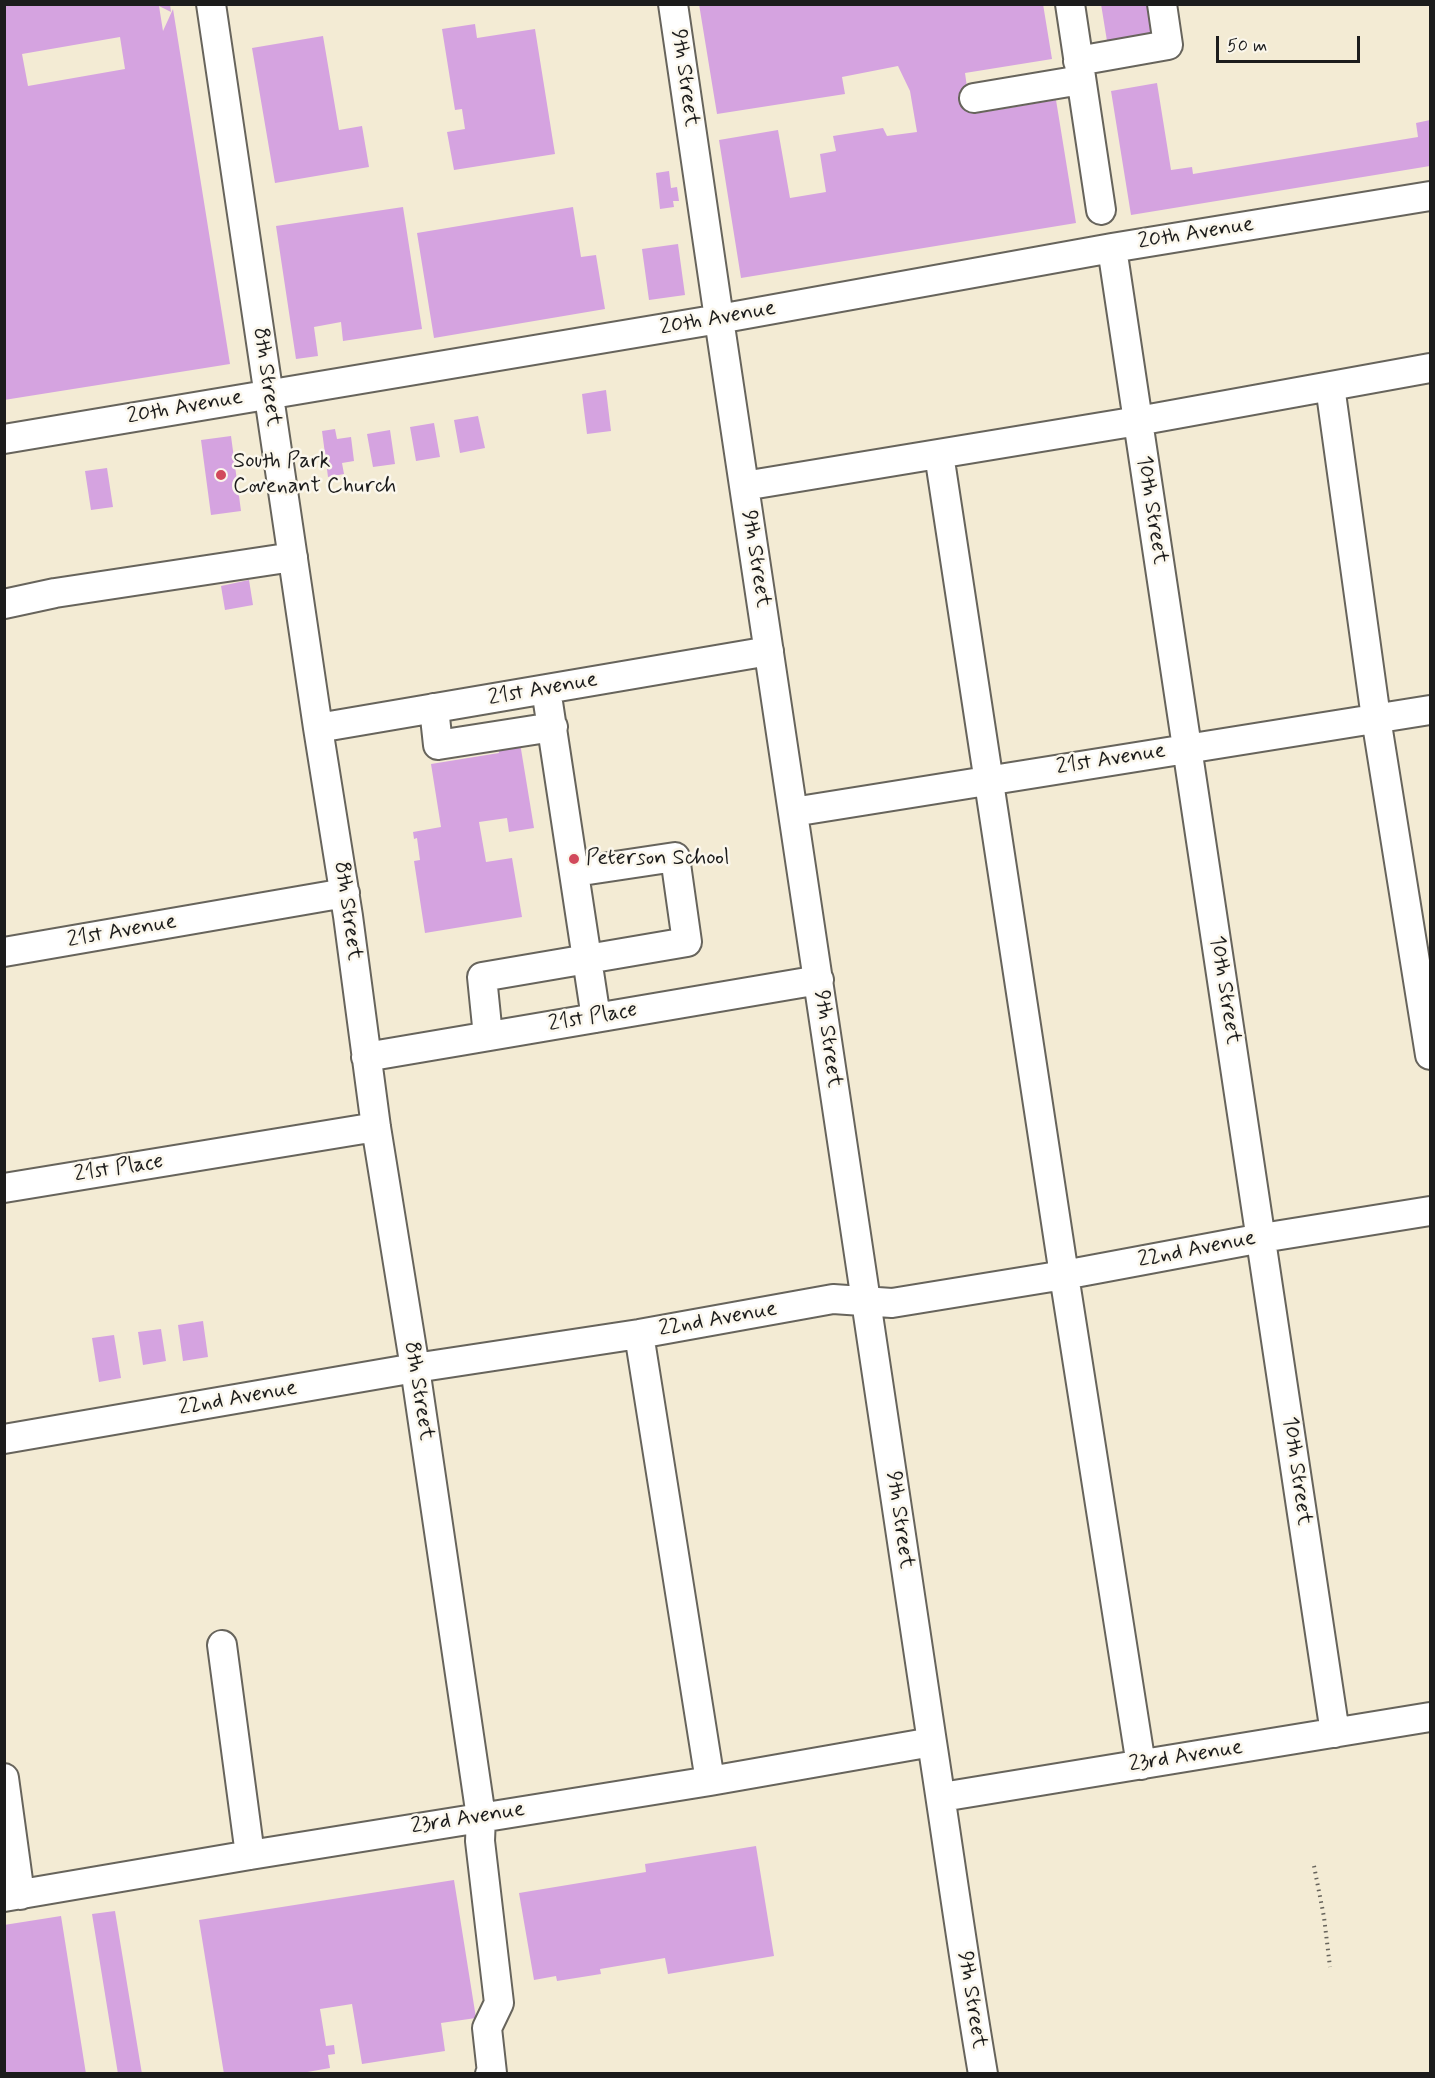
<!DOCTYPE html>
<style>
body{margin:0}
#map{position:relative;width:1435px;height:2078px;overflow:hidden;background:#f3ebd4;font-family:Mynerve,sans-serif}
canvas{display:block}
.frame{position:absolute;inset:0;border:6px solid #1c1c1c;pointer-events:none}
.scale{position:absolute;left:1216px;top:36px;width:144px;height:27px;box-sizing:border-box;border:3px solid #1c1c1c;border-top:0;padding-left:8px;font-size:18px;line-height:21px;white-space:nowrap;color:#1c1c1c;-webkit-text-stroke:4px #fbf7ec;paint-order:stroke}
</style>
<div id="map">
<canvas width="1435" height="2078"></canvas>
<div class="frame"></div>
<div class="scale">50 m</div>
</div>
<script>
const c = document.querySelector('canvas').getContext('2d');
c.lineJoin = 'round';
function fillPath(path, color) { c.fillStyle = color; c.fill(path, 'evenodd'); }
function strokePath(path, color, width, dash) { c.strokeStyle = color; c.lineWidth = width; c.lineCap = dash ? 'butt' : 'round'; c.setLineDash(dash || []); c.stroke(path); }
function write(font, color, halo, rows, align = 'center') {
  c.font = font + ' Mynerve,sans-serif'; c.lineWidth = 5; c.setLineDash([]); c.textBaseline = 'middle'; c.strokeStyle = halo; c.fillStyle = color; for (const [text, x, y, turn = 0] of rows) {
    c.save(); c.translate(x, y); c.rotate((+turn || 0) * Math.PI / 180); c.textAlign = isNaN(turn) ? turn : align; if (halo) c.strokeText(text, 0, 0); c.fillText(text, 0, 0); c.restore();
  }
}
fillPath(new Path2D(`
 M170 4 171 12 159 6 163 31 173 9 230 364 4 400V5ZM120 37 125 69 28 86 22 54Z
 M699 4H1043L1052 59 965 73 970 108 973 114 1056 100 1076 223 741 278 719 140 778 130 790 198 826 192 820 154 836 151 833 136 883 128 887 136 917 132 910 91 898 66 842 77 845 94 717 114Z
 M1101 4H1150L1154 33 1107 41Z
 M475 24 477 38 535 29 555 154 454 170 447 132 465 129 462 109 455 110 442 29Z
 M323 36 339 130 362 126 369 167 275 183 252 48Z
 M1157 83 1171 170 1192 167 1193 174 1418 137 1416 123 1430 120V166L1131 215 1111 91Z
 M669 171 671 188 677 187 679 201H673L674 207 660 209 656 173Z
 M403 207 422 329 343 341 341 322 314 327 318 356 296 359 276 226Z
 M573 207 581 257 596 255 605 309 434 338 417 233Z
 M678 244 685 295 649 300 642 249Z
 M606 390 611 431 587 434 582 394Z
 M478 416 485 448 460 453 454 420Z
 M434 423 440 457 416 461 410 427Z
 M335 429 337 439 351 437 354 461 342 463 344 474 328 477 322 431Z
 M390 430 395 464 373 467 367 434Z
 M231 436 241 511 211 515 201 440Z
 M107 468 113 507 91 510 85 471Z
 M249 580 253 605 225 610 221 586Z
 M520 743 534 828 509 832 507 818 479 822 486 862 512 858 522 917 425 933 414 861 420 860 417 838 414 839 413 832 441 827 431 764 499 753 498 746Z
 M203 1321 208 1357 183 1361 178 1325Z
 M161 1329 166 1361 143 1365 138 1332Z
 M114 1335 121 1378 99 1382 92 1338Z
 M756 1846 774 1956 668 1974 665 1958 600 1969 601 1974 557 1981 556 1976 534 1980 519 1893 646 1872 645 1864Z
 M454 1880 476 2018 441 2023 445 2051 362 2064 352 2004 320 2009 326 2046 334 2045 335 2054 328 2055 330 2068 296 2074H224L199 1920Z
 M115 1911 142 2074H118L92 1914Z
 M61 1916 86 2074H4V1925Z`), '#d5a3e0');
const minor = new Path2D(`
 M211 4 318 728 348 916 376 1127 415 1368 481 1817 480 1841 499 2003 487 2028 492 2073 490 2074
 M673 4 722 339 932 1742C949 1852 964 1963 983 2074
 M1070 4 1101 210
 M1078 61 1168 45 1162 4
 M974 98 1081 80
 M1112 248 1335 1733
 M1330 386 1376 718 1430 1055
 M4 439 719 319 1112 248 1430 196
 M939 454 1064 1275 1141 1765
 M744 486 1138 421 1430 368
 M4 604 55 593 293 557
 M546 689 596 1018
 M434 708 438 745 553 727
 M318 728 769 651
 M793 812 1430 710
 M4 952 345 893
 M488 1036 482 977 687 942 675 857 575 872
 M366 1057 819 980
 M4 1188 376 1127
 M639 1334 710 1781
 M4 1439 415 1368 639 1334 833 1299 892 1303 1064 1275 1262 1238 1430 1211
 M222 1645 250 1855
 M4 1778 20 1895
 M942 1797 1430 1717
 M4 1897 250 1855 710 1781 932 1742`);
strokePath(minor, '#67645c', 32);
strokePath(new Path2D(`
 M1314 1866 1324 1917 1330 1967`), '#67645c', 4, [1.5, 4.5]);
strokePath(minor, '#fff', 28);
for (const [x, y, r, color] of [
 [221,475,6,"#d1495b"],
 [574,859,6,"#d1495b"]
]) { const dot = new Path2D(); dot.arc(x, y, r, 0, 2 * Math.PI); c.fillStyle = color; c.fill(dot); strokePath(dot, '#fbf7ec', 2); }
write('22px', '#1c1c1c', '#fbf7ec', [
 ["9th Street",684,78,82],
 ["20th Avenue",1196,234,-9],
 ["20th Avenue",718,319,-10],
 ["8th Street",266,377,82],
 ["20th Avenue",185,408,-10],
 ["10th Street",1151,510,81],
 ["9th Street",755,559,81],
 ["21st Avenue",543,690,-10],
 ["21st Avenue",1111,760,-9],
 ["8th Street",347,911,82],
 ["21st Avenue",122,932,-10],
 ["10th Street",1224,990,81],
 ["21st Place",593,1018,-10],
 ["9th Street",827,1039,82],
 ["21st Place",119,1169,-9],
 ["22nd Avenue",1197,1250,-11],
 ["22nd Avenue",718,1320,-10],
 ["8th Street",418,1391,81],
 ["22nd Avenue",238,1399,-10],
 ["10th Street",1296,1471,82],
 ["9th Street",899,1520,82],
 ["23rd Avenue",1186,1757,-9],
 ["23rd Avenue",468,1819,-9],
 ["9th Street",971,2000,81]
]);
write('22px', '#1c1c1c', '#fbf7ec', [
 ["South Park",233,462],
 ["Covenant Church",233,487],
 ["Peterson School",586,859]
], 'left');
</script>
